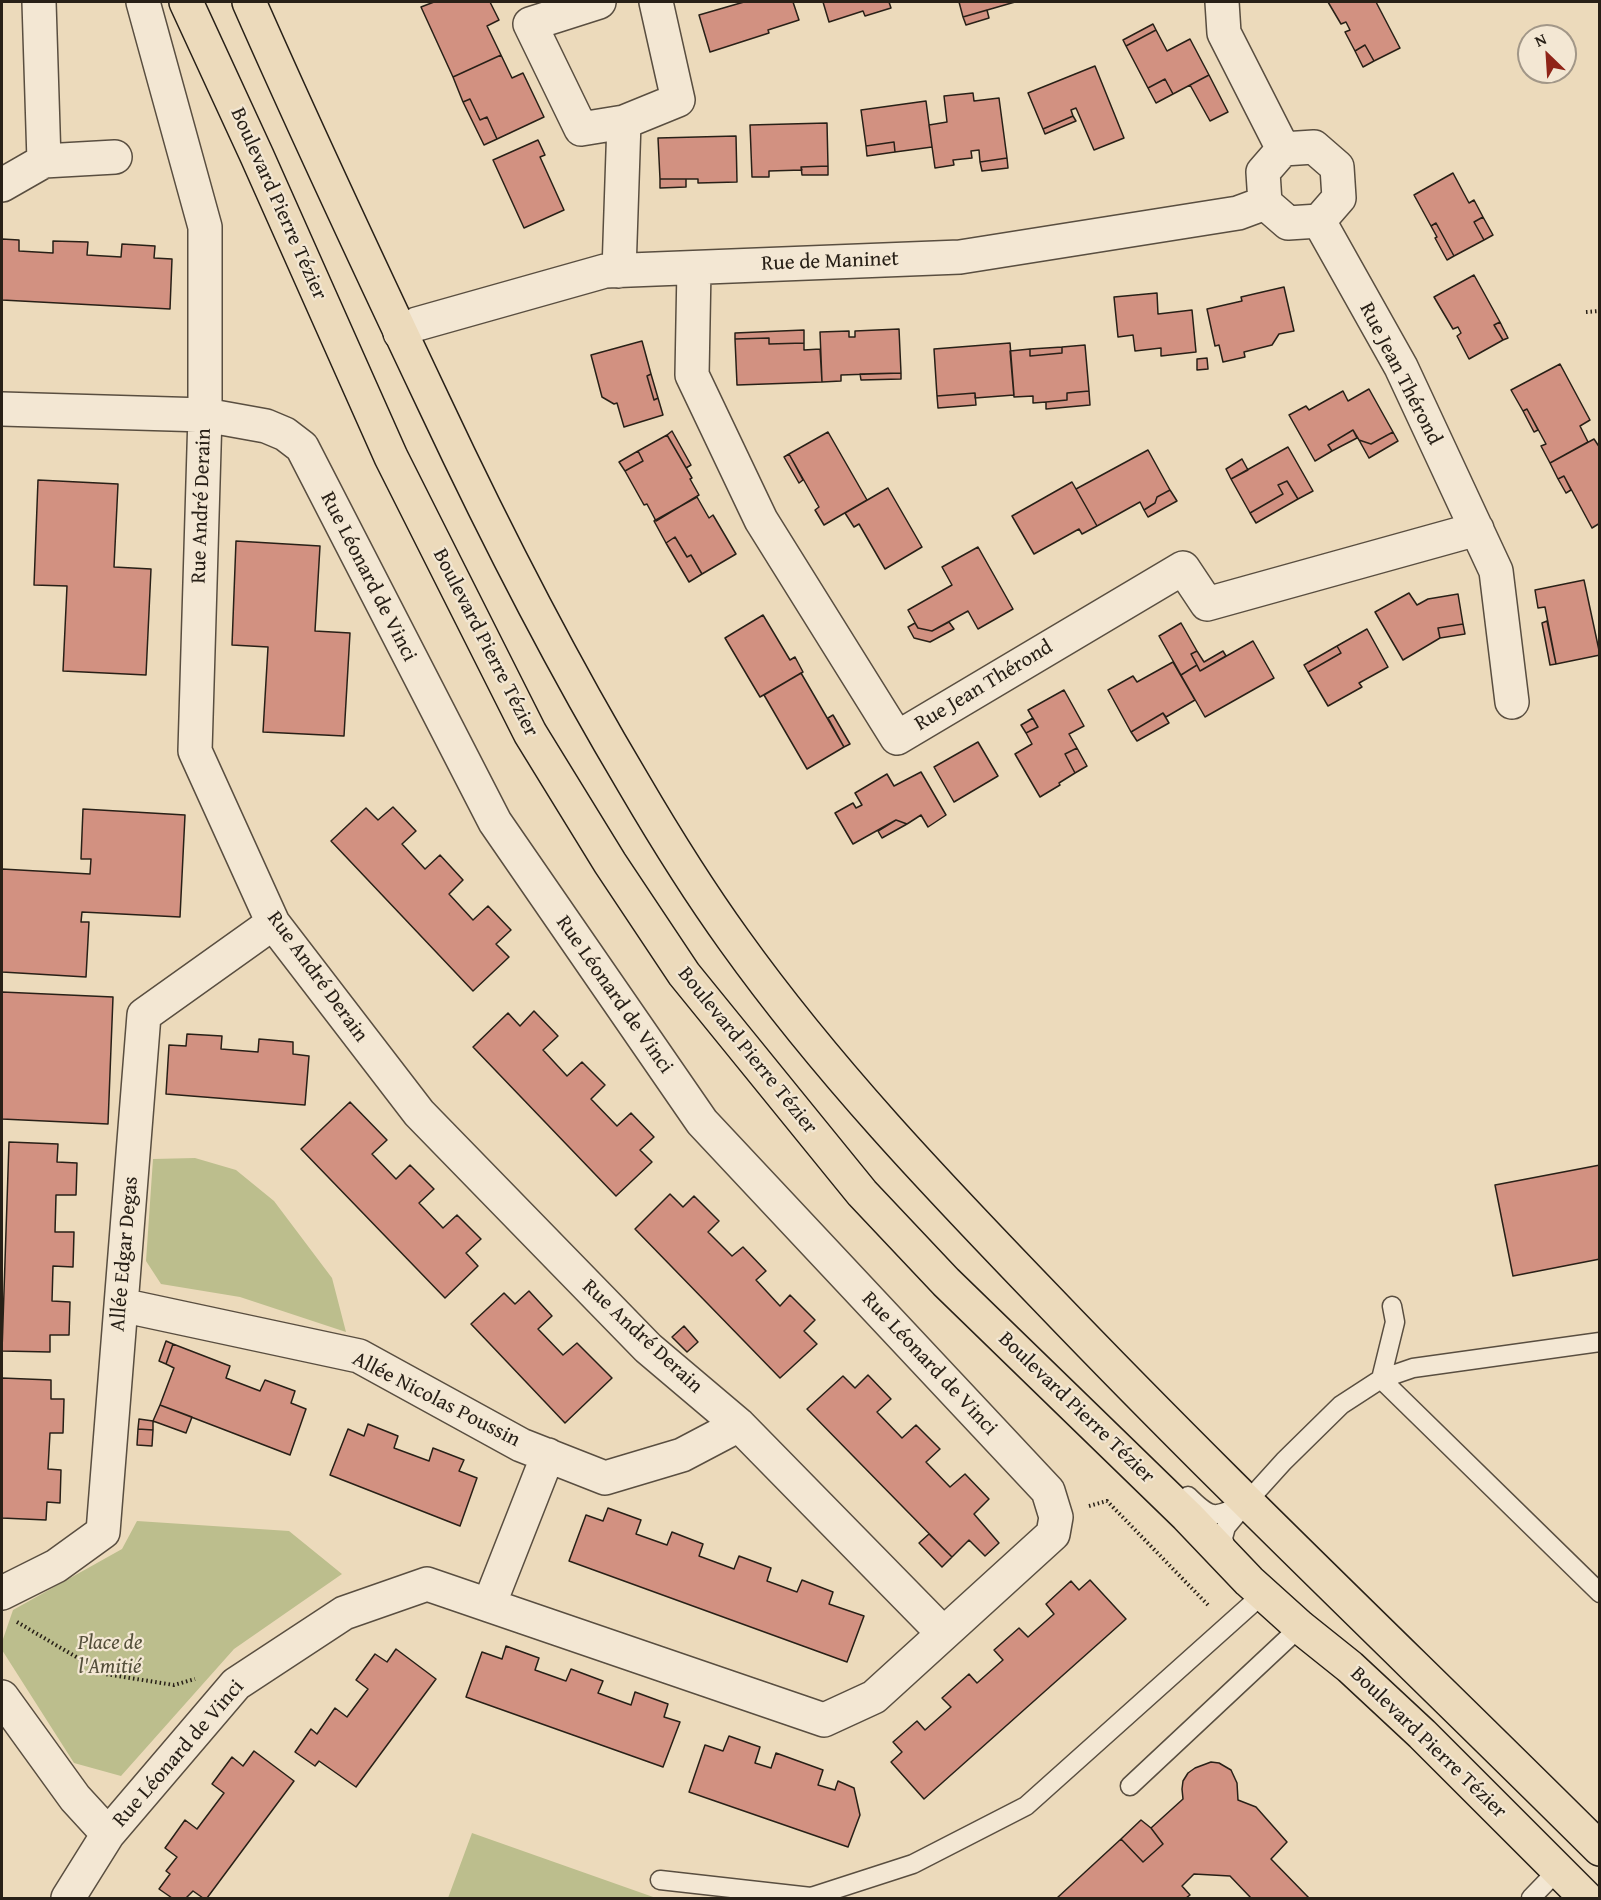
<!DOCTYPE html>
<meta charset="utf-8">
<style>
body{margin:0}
#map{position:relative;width:1601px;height:1900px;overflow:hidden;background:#ecdabb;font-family:"Gentium Book Plus",serif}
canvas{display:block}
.frame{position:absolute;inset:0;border:3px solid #282017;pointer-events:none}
.north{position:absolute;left:1517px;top:24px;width:60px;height:60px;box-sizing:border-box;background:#f3e7d3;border:2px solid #a29788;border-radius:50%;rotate:335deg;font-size:16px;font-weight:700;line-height:24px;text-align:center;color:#282017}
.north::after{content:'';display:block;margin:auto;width:21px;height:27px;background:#8f2418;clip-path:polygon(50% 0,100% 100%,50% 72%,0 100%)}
</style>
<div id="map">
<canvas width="1601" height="1900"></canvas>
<div class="frame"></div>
<div class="north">N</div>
</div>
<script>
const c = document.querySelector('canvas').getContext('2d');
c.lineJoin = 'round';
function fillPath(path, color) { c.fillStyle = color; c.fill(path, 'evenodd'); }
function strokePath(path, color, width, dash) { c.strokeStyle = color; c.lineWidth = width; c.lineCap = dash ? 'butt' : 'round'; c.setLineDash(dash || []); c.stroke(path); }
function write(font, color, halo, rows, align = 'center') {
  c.font = font + ' "Gentium Book Plus",serif'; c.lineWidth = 4.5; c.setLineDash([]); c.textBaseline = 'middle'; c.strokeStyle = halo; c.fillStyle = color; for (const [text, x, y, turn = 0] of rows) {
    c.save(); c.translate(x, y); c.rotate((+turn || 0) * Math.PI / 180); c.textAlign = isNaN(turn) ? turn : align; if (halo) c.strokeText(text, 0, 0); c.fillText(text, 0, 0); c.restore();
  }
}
fillPath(new Path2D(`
 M195 1158 236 1170 274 1201 332 1278 346 1332 240 1297 161 1284 146 1261 153 1159Z
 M137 1521 289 1531 342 1574 234 1649 121 1776 74 1763 2 1650V1642L13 1610 122 1549Z
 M472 1833 656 1898H448Z`), '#bcbe8d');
const building = new Path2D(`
 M434 2H490L499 20 487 26 501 55 453 77 421 7Z
 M744 2H793L799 20 768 30 769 33 710 52 699 15Z
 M823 2H889L891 8 865 16 863 11 829 22Z
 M959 2H1015L963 17Z
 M1328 2H1376L1400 48 1374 61 1365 45 1355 51 1345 32 1350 30 1346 22 1341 24Z
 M987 10 989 18 966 25 963 17Z
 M1153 24 1156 30 1126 46 1123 40Z
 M1156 30 1167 51 1190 39 1209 75 1173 94 1165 79 1148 88 1126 46Z
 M1365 45 1374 61 1363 67 1355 51Z
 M501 55 512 78 523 73 544 117 497 139 487 117 480 120 470 99 463 102 453 77Z
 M1095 66 1124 138 1094 150 1076 108 1071 110 1073 116 1043 129 1028 93Z
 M1209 75 1228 112 1210 121 1190 85Z
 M1165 79 1173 94 1156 103 1148 88Z
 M973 93 974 101 999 98 1007 158 980 162 979 150 971 151 972 158 953 160 954 165 935 168 929 125 947 122 944 96Z
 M470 99 480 120 487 117 497 139 484 145 463 102Z
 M926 101 932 147 895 152 894 142 866 146 861 110Z
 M1073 116 1076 121 1045 134 1043 129Z
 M827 123 828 166 801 167 802 170 769 171V177H752L750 125Z
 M736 136 737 182 698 183V179H660L658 138Z
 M538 140 545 155 540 157 564 210 524 228 493 160Z
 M894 142 895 152 867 156 866 146Z
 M1007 158 1008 168 982 171 980 162Z
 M828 166V175H802L801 167Z
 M1453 173 1469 203 1474 200 1483 217 1474 222 1484 240 1454 256 1436 223 1431 226 1414 195Z
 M660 179H686V187L660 188Z
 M1483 217 1493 235 1484 240 1474 222Z
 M1436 223 1454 256 1447 260 1435 238 1437 237 1431 226Z
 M2 239 19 240V251L53 253V241L88 242 87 255 121 257 122 244 155 246 154 258 172 259 170 309 2 300Z
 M1474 275 1500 322 1494 325 1503 340 1469 359 1457 336 1461 333 1458 327 1453 329 1434 297Z
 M1284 287 1294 331 1279 334 1272 345 1244 352 1245 357 1223 362 1219 345 1215 346 1207 309 1242 301 1241 297Z
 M1157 293 1158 314 1192 310 1196 352 1161 356V348L1135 351 1133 335 1118 337 1114 297Z
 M1500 322 1508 338 1503 340 1494 325Z
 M899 329 901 373 841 375V381L822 382 820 332 849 331V337H855V331Z
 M804 330V343L769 344V338L735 339V333Z
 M769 338V344L804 343V350L820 349 822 382 737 385 735 339Z
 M642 341 651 374 647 376 654 400 658 398 663 415 624 427 617 403 614 404 602 397 591 355Z
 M1010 343 1014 395 975 398V393L937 396 934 349Z
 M1085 345 1089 391 1067 393V400L1046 402 1033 403V396L1014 397 1010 351 1030 349V356L1062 353V347Z
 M1062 347V353L1030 356V349Z
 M1207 358 1208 369 1197 370V359Z
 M1560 364 1590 420 1580 426 1588 442 1550 463 1541 446 1546 444 1527 409 1523 411 1511 390Z
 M901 373V379L861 380 860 374Z
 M651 374 658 398 654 400 647 376Z
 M1369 389 1393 432 1371 444 1359 440 1353 430 1328 445 1332 451 1315 461 1289 415 1306 406 1309 410 1343 391 1348 401Z
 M1089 391 1090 405 1046 409V402L1067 400V393Z
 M975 393 976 405 938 408 937 396Z
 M1527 409 1538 430 1534 432 1523 411Z
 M1353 430 1357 438 1332 451 1328 445Z
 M672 431 691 465 686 468 667 435Z
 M828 432 867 500 824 525 815 510 819 507 789 454Z
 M1393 432 1398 441 1369 458 1359 440 1371 444Z
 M667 435 692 478 690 479 699 495 656 521 647 504 644 505 625 471 643 461 638 451Z
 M1594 439 1600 448V523L1592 528 1564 476 1558 479 1550 463Z
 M1288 447 1313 491 1298 499 1287 481 1278 485 1283 494 1250 513 1231 479Z
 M1148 450 1170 490 1157 497 1155 503 1144 510 1140 502 1097 526 1076 489Z
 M638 451 643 461 625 471 619 462Z
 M789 454 803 480 799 483 784 457Z
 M1242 459 1248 470 1231 479 1226 469Z
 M1564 476 1571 490 1566 493 1558 479Z
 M38 480 118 484 114 567 151 569 146 675 63 671 67 586 34 585Z
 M1287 481 1298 499 1256 523 1250 513 1283 494 1278 485Z
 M1072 482 1097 526 1082 534 1079 529 1034 554 1012 516Z
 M888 488 922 547 885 569 859 524 854 527 845 513Z
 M1170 490 1177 501 1148 517 1144 510 1155 503 1157 497Z
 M697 497 709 518 713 515 736 554 702 574 691 555 687 557 675 537 666 543 654 521Z
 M675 537 687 557 691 555 702 574 689 582 666 543Z
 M236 541 320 546 315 631 350 633 344 736 263 732 268 647 232 645Z
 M978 547 1013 609 978 629 968 611 932 631 918 628 908 610 952 585 942 567Z
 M1584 580 1600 655 1556 664 1545 607 1538 608 1535 590Z
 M1409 593 1417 605 1428 599 1458 594 1463 624 1438 628 1440 638 1403 660 1375 612Z
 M763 615 790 660 795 657 803 672 760 697 725 638Z
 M1547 621 1556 664 1550 665 1542 623Z
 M949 622 954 629 930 642 914 638 908 627 915 623 918 628 932 631Z
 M1181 623 1197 651 1191 654 1197 665 1181 675 1159 636Z
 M1463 624 1465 634 1440 638 1438 628Z
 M1367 629 1388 667 1359 683 1362 687 1328 706 1308 672 1341 653 1337 646Z
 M1253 641 1274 678 1205 717 1181 675 1197 665 1200 671Z
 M1337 646 1341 653 1308 672 1304 665Z
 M1197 651 1204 662 1223 651 1226 656 1200 671 1191 654Z
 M1173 662 1195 700 1166 717 1163 713 1131 732 1108 690 1133 676 1137 682Z
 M801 673 844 747 807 769 764 695Z
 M1064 690 1084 726 1069 734 1077 748 1065 754 1075 773 1059 783 1060 785 1040 797 1015 754 1032 744 1026 733 1038 727 1028 710Z
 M1163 713 1169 723 1137 741 1131 732Z
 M833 715 850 744 844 747 828 718Z
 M1033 718 1038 727 1026 733 1021 725Z
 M978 742 998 776 954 802 934 767Z
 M1077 748 1087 766 1075 773 1065 754Z
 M921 772 946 815 928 827 921 815 907 824 896 820 853 844 835 813 853 803 856 808 862 805 855 793 887 774 894 786Z
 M393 807 416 831 402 844 425 869 440 855 463 880 449 894 473 920 488 906 511 930 496 944 509 957 473 991 331 841 366 808 378 820Z
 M83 809 185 815 180 917 82 912 81 922H89L86 977 2 972V869L90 874 91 859H81Z
 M896 820 907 824 882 838 878 831Z
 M2 992 113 997 108 1124 2 1119Z
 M534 1011 558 1036 543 1050 567 1076 582 1062 605 1085 591 1099 617 1126 631 1113 654 1137 640 1150 652 1162 616 1196 473 1047 508 1013 520 1026Z
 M187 1034 222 1036 221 1049 258 1052 259 1039 293 1042V1054L309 1056 305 1105 166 1094 169 1045 186 1046Z
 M350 1102 387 1140 372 1154 396 1179 410 1165 434 1189 419 1203 443 1228 457 1215 481 1239 466 1253 478 1266 445 1298 301 1149Z
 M9 1142 58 1144 57 1162 77 1163 76 1195H56L55 1232H74L73 1267 53 1266 52 1301 70 1302 69 1335H50V1352L2 1351Z
 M1600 1165V1259L1513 1276 1495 1185Z
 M670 1194 683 1207 694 1196 719 1221 708 1232 732 1256 743 1247 766 1271 756 1280 780 1306 790 1295 815 1320 804 1331 817 1344 780 1378 635 1229Z
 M529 1291 552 1316 538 1329 563 1355 577 1343 612 1378 565 1423 471 1324 504 1293 515 1304Z
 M684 1326 698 1342 687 1352 672 1337Z
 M166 1341 173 1344 166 1364 159 1361Z
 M173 1344 230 1366 226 1378 260 1391 265 1380 295 1391 291 1403 306 1409 290 1455 160 1405 174 1368 166 1364Z
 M868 1375 891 1399 877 1412 902 1438 916 1425 940 1449 926 1462 950 1487 965 1474 989 1499 974 1514 999 1543 985 1556 969 1540 952 1557 807 1409 843 1376 855 1388Z
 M2 1378 51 1380V1399H64L63 1433H50L48 1469 61 1470 60 1503 47 1502 46 1520 2 1518Z
 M160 1405 192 1417 186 1433 153 1421Z
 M139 1419 153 1421V1430L138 1429Z
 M368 1424 398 1436 394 1448 429 1461 433 1448 464 1460 459 1471 477 1478 460 1526 330 1475 348 1429 364 1436Z
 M138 1429 153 1430 152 1446 137 1445Z
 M608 1508 641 1520 636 1534 667 1545 672 1532 703 1544 699 1556 734 1569 739 1556 771 1568 767 1581 797 1592 802 1580 833 1592 829 1604 864 1616 847 1662 569 1561 586 1515 603 1521Z
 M929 1534 952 1557 942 1567 919 1543Z
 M1090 1580 1126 1619 924 1799 891 1762 902 1752 893 1742 917 1721 925 1730 951 1707 942 1698 969 1674 977 1683 1003 1660 994 1650 1019 1628 1028 1637 1054 1614 1046 1604 1071 1581 1079 1590Z
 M506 1646 539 1658 535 1670 566 1681 571 1669 603 1681 598 1693 631 1705 635 1692 668 1704 664 1717 680 1722 663 1767 466 1697 482 1652 502 1659Z
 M396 1649 436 1679 356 1787 319 1761 315 1766 295 1752 311 1729 317 1734 335 1708 347 1717 368 1689 356 1680 375 1654 387 1662Z
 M729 1736 760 1747 755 1763 771 1768 776 1753 823 1770 818 1785 835 1790 838 1781 854 1788 860 1815 848 1847 689 1792 705 1745 723 1751Z
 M254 1751 294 1781 207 1898H203L193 1891 186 1898H172L159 1889 170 1874 166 1871 177 1857 165 1848 185 1820 197 1829 224 1793 212 1784 232 1757 243 1766Z
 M1211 1762 1219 1763 1231 1770 1237 1783 1238 1800 1256 1807 1287 1842 1271 1859 1309 1898H1251L1230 1876 1194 1874 1182 1886 1190 1895 1186 1898H1057L1121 1839 1143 1862 1163 1844 1151 1828 1183 1799 1182 1789 1183 1781 1188 1773 1195 1768Z
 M1141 1820 1151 1828 1163 1844 1143 1862 1121 1839Z`);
fillPath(building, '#d29181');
strokePath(building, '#282017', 1.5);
const lane = new Path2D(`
 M1392 1306 1395 1322 1381 1379 1600 1593
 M1188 1496C1211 1519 1214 1518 1242 1505
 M1228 1555 1223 1538 1226 1527 1246 1503 1284 1461 1341 1405 1381 1379 1413 1368 1600 1342
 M1130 1786 1300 1627
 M660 1880 811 1897 913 1864 1026 1806 1264 1593
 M1531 1898 1558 1870`);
const street = new Path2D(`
 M39 2 44 161
 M143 2 205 227V415L195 751 273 923 419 1113 648 1348 739 1425 943 1633
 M599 2 530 24 581 129 624 122
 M1222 2 1224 33 1283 149
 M1314 147 1337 167 1339 198 1319 221 1288 223 1265 203 1263 172 1283 149Z
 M2 185 44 161 115 157
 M1319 221 1401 367 1496 571 1512 702
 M694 268 692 375 761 520 897 738 1183 568 1207 604 1477 529
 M619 271 624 122 678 100 656 2
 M400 333 417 324 605 271 960 257 1238 213 1265 203
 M2 409 205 415 266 426 285 434 302 447 495 822 702 1122 1048 1491 1056 1517 1053 1534 874 1697 824 1720 427 1584 344 1613 236 1684 108 1834 68 1898
 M121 1305 359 1356 521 1445 605 1478 682 1455 739 1425
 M2 1593 56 1566 103 1532 144 1015 273 923
 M489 1605 548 1455
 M2 1697 75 1798 108 1834`);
const primary = new Path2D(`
 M186 2 257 156 391 457 530 733 610 863 684 974 862 1193 946 1282 1187 1516 1249 1581 1300 1627 1350 1667 1422 1734 1586 1898
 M249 2C308 136 371 270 434 403 495 533 560 660 634 784 665 837 698 890 734 940 827 1070 937 1185 1047 1299 1227 1487 1415 1665 1600 1849`);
strokePath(lane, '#594e40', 21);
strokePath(street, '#594e40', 36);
strokePath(primary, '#282017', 36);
strokePath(new Path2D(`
 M1586 312 1600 311
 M1089 1506 1107 1501 1210 1607
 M17 1622 105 1674 174 1685 195 1679`), '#282017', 4, [1.5, 3]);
strokePath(lane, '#f3e7d3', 18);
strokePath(street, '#f3e7d3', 33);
strokePath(primary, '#ecdabb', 33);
write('21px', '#282017', '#f3e7d3', [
 ["Boulevard Pierre Tézier",278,204,66],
 ["Rue de Maninet",830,262,-2],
 ["Rue Jean Thérond",1400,374,63],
 ["Rue André Derain",202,506,-88],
 ["Rue Léonard de Vinci",368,577,63],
 ["Boulevard Pierre Tézier",485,643,63],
 ["Rue Jean Thérond",984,686,-31],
 ["Rue André Derain",317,977,54],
 ["Rue Léonard de Vinci",614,995,55],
 ["Boulevard Pierre Tézier",747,1051,51],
 ["Allée Edgar Degas",125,1254,-85],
 ["Rue André Derain",642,1337,43],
 ["Rue Léonard de Vinci",929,1364,47],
 ["Allée Nicolas Poussin",436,1400,27],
 ["Boulevard Pierre Tézier",1076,1408,44],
 ["Boulevard Pierre Tézier",1428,1743,44],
 ["Rue Léonard de Vinci",179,1754,-49]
]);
write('italic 21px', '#544f3a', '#f3e7d3', [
 ["Place de",110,1644],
 ["l'Amitié",110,1668]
]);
</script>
